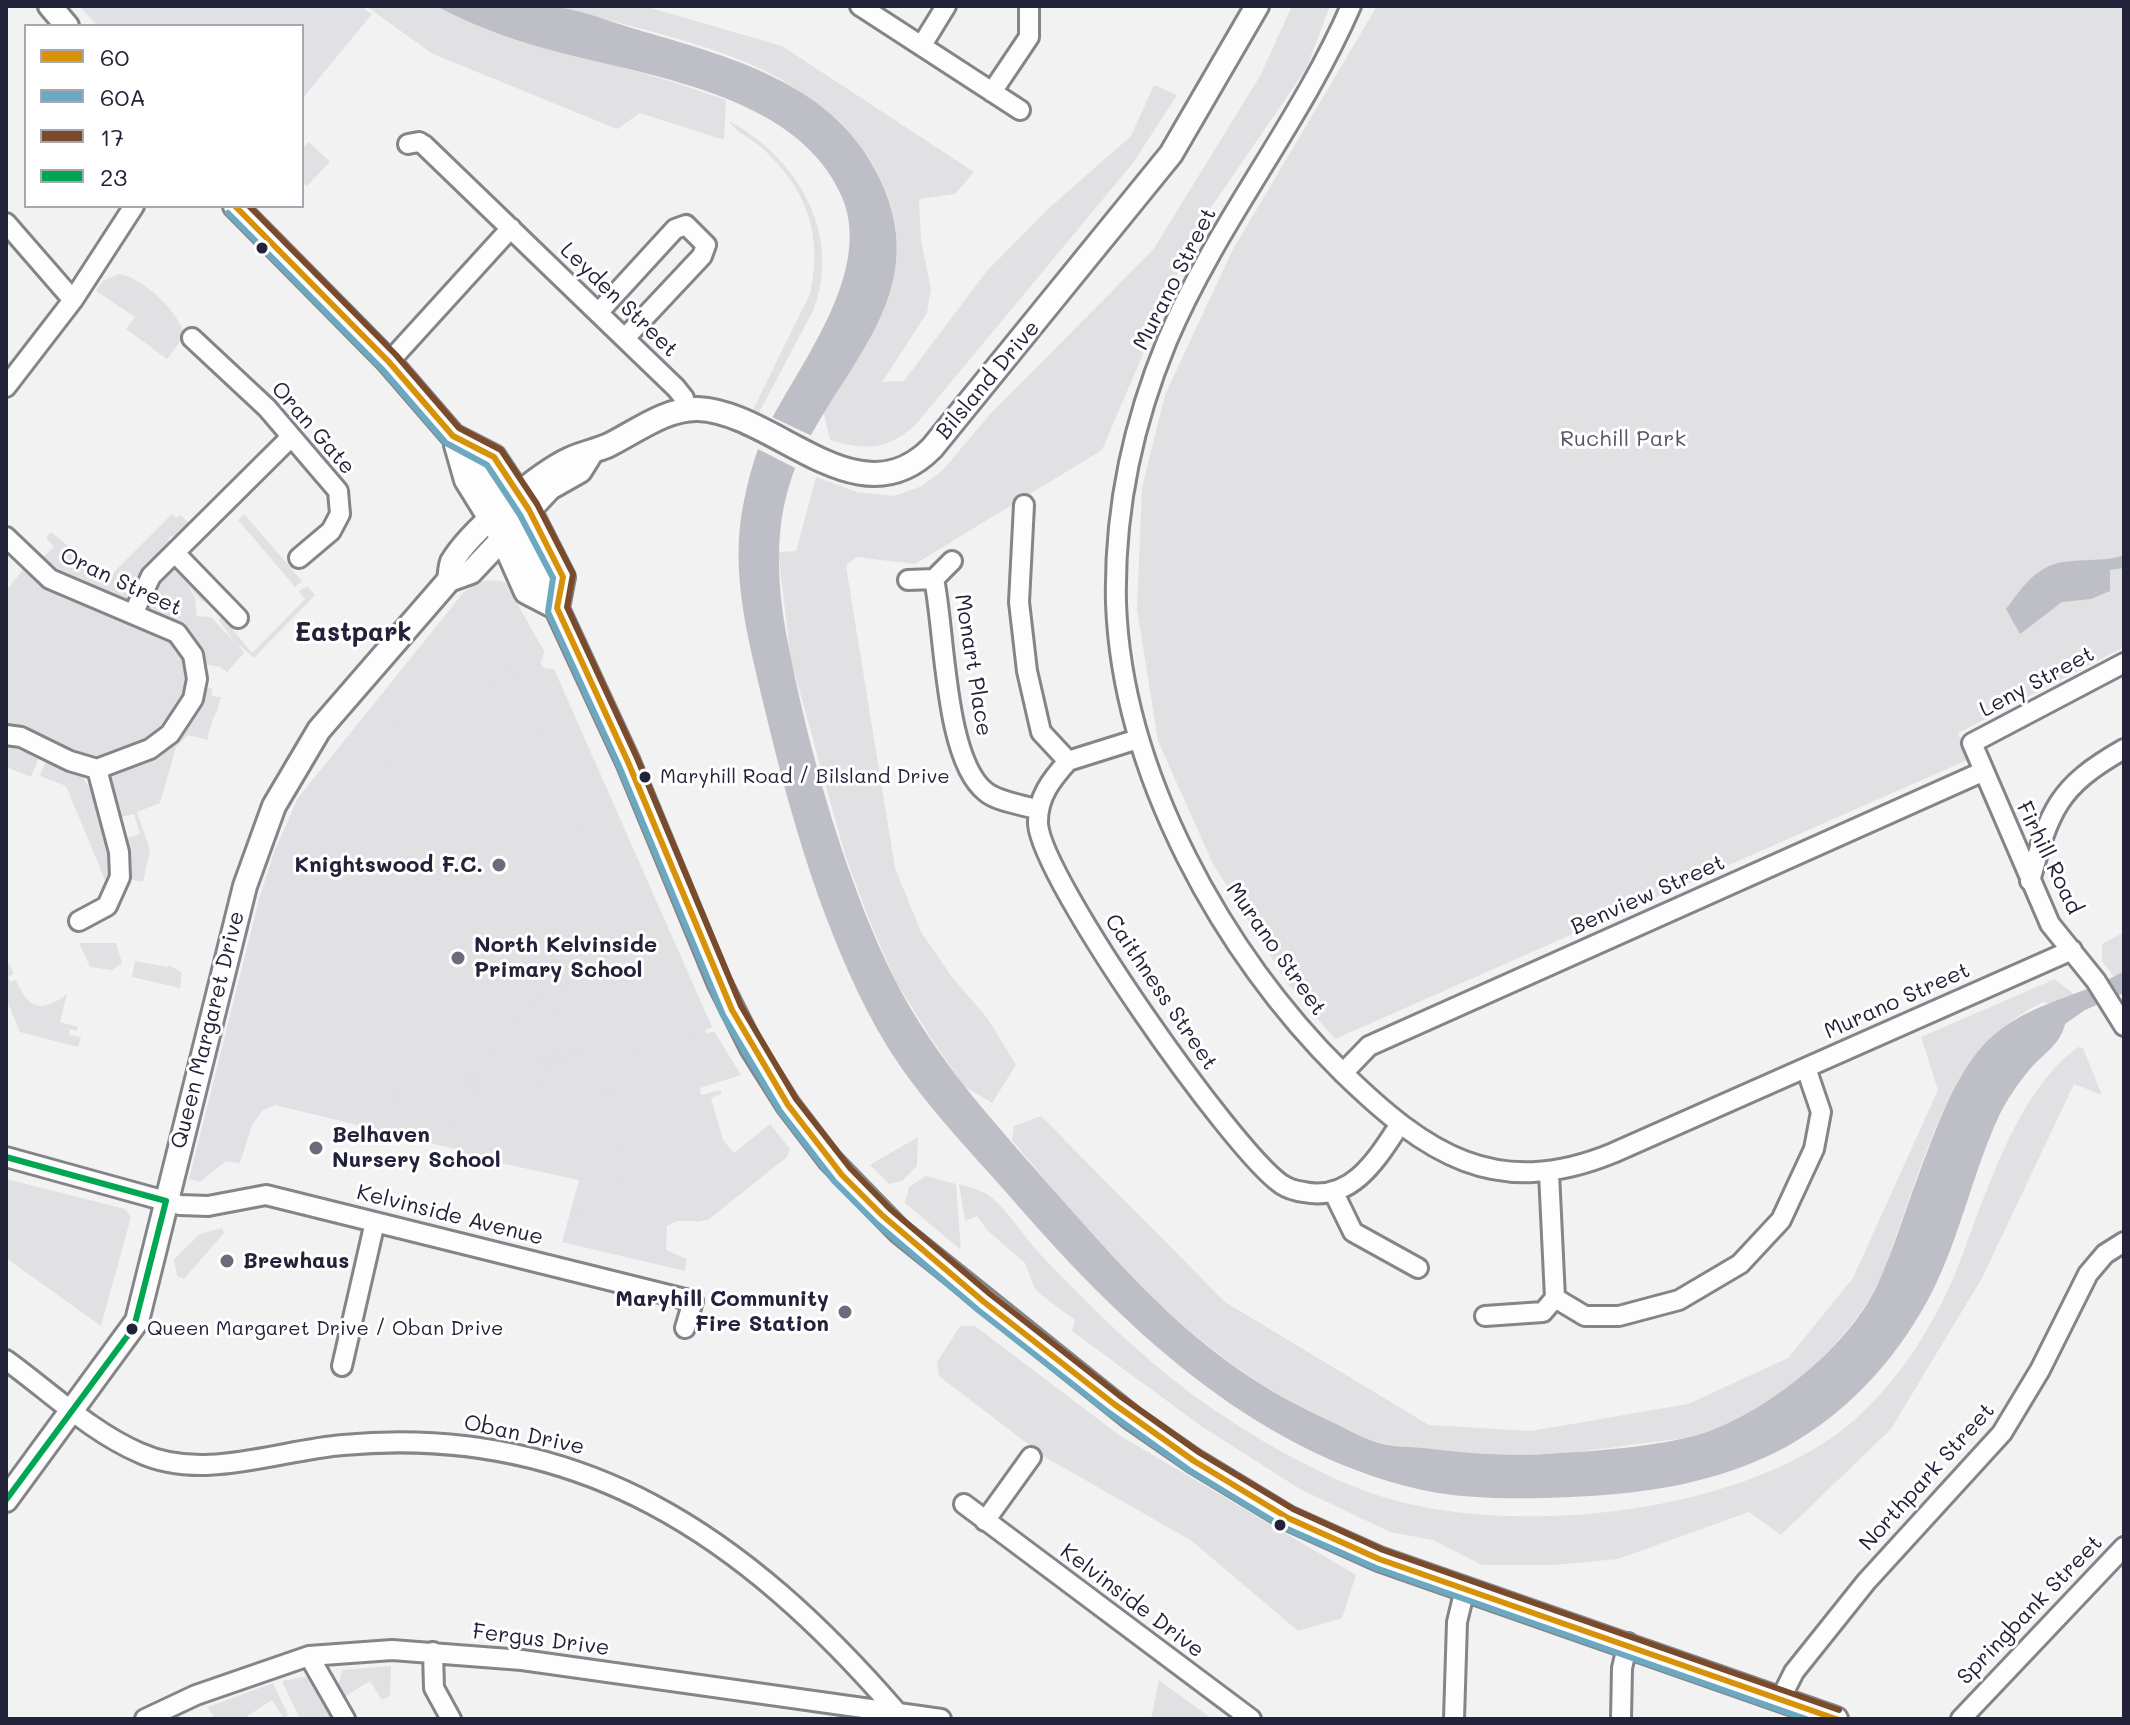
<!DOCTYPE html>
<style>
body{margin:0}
#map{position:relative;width:2130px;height:1725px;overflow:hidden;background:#f2f2f3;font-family:Mali,sans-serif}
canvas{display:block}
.frame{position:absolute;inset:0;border:8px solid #22223b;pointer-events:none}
.legend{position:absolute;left:24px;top:24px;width:280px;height:184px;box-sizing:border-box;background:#fff;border:2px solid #a7a7b1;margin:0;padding:10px 14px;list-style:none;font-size:24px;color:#22223b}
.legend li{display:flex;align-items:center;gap:16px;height:40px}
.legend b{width:40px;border:2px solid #a7a7b1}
</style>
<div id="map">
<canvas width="2130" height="1725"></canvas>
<div class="frame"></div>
<ul class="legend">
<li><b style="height:10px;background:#d79209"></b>60</li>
<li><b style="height:10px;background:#6ca8c0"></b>60A</li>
<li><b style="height:10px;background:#7a4b2a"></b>17</li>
<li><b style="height:10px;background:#00a651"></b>23</li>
</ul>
</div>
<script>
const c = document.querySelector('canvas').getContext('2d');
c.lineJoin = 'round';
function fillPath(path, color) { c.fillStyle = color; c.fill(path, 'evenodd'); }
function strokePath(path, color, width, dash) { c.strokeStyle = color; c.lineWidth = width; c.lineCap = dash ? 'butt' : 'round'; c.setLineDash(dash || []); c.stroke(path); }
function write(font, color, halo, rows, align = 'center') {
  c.font = font + ' Mali,sans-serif'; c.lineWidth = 6; c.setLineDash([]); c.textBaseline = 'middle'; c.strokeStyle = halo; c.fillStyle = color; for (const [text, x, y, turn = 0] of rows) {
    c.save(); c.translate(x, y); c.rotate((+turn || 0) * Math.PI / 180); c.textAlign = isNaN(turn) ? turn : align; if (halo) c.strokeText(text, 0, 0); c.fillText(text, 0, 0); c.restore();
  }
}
fillPath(new Path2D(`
 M79 6H361L372 14 302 99V26H98Z
 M478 583 500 588 543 667 582 746 708 1036 649 1058 731 1185 694 1221H677L667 1226 666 1250 687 1259 685 1271 562 1242 579 1180 459 1154 460 1150 275 1105 262 1111 252 1125 240 1163 226 1161 200 1182 189 1179 260 896 274 852 298 798 464 592Z`), '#e1e1e5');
fillPath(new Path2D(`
 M366 6H436L494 32 670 81 726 100 724 140 640 113 617 129 433 54Z
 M555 6H644L782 46 974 172 955 194 919 199 921 241 931 288 927 313 882 382 904 381 986 272 1049 208 1131 136 1154 85 1177 95 1133 163 917 423C890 450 865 451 830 440L823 410C879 331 931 250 867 156 858 143 842 133 831 123 814 108 796 86 775 76 711 42 625 26 555 6Z
 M1292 6H1330L1306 69 1197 228 1102 450 915 564 856 557 846 566 895 868 921 932 952 977 988 1019 1016 1065 992 1103 964 1086 931 1038 896 982 870 922 845 855 791 660 778 552 796 551 816 477 857 492 895 496 922 486 943 470 991 413 1153 250 1260 76Z
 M1377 6H2124V647L1958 733 1967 760 1335 1039 1288 984 1213 864 1158 741 1137 609 1142 488 1165 395 1232 251Z
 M729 121C797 158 842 232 814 309L746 437 740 436 810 294C823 235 807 189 762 148 752 139 735 132 729 121Z
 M309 142 330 162 307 186 302 182V149Z
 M119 274C142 277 181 313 184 336L167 359 126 329 135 317 96 291 103 281Z
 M172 514 176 518 180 515 190 524V532L180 542 173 535 168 539 175 546 171 565 184 569 210 596 203 602 187 585 195 597 197 616 211 617 235 643 219 620 226 613 237 625 233 630 252 653 305 599 299 591 307 586 315 595 254 658 238 644 244 653 227 672 220 667 204 664 202 686 212 689V696L221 697C218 713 210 719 208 740L188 735 176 747 160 803 137 812 150 850 143 882 128 879 126 838 140 834 134 814 120 817 95 764 6 735V591L32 558 38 562 54 547 46 538 51 532 108 578Z
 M244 514 302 581 295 587 238 520Z
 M493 580 505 582 544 651 542 661 514 667 403 723 379 719 371 710 464 592 478 582Z
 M537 667 554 669 712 1027 649 1053 565 1050 533 1067 530 1060 565 1042 590 1038 592 1033 571 1036 528 1056 514 1024 540 1014 583 1019 590 1018 589 1013 538 1009 513 1021 510 1013 543 998 547 1006 641 962 615 904H611L526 705 630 960 474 1025 368 770 393 759 388 744 368 721 404 728 510 674Z
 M6 745 39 758 31 777 6 767Z
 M48 756C58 761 69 765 76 771 102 794 110 846 112 878L105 880 66 786 40 776Z
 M2124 932V971L2114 977 2102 961V944Z
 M79 943H116L122 963 112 970 90 967Z
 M135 961 167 967 169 965 182 973 180 988 132 977Z
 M9 964 14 974 8 977 10 982 16 980C29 1010 41 1013 67 994L60 1022 78 1027 77 1031 70 1029 69 1035 81 1037 78 1047 20 1032 6 999V965Z
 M2055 979 2076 996 2052 1004 2043 1002C1953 1045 1928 1149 1896 1236 1889 1254 1884 1277 1873 1294 1836 1353 1774 1411 1706 1433 1682 1441 1654 1441 1630 1445 1548 1458 1464 1460 1382 1443 1363 1439 1343 1426 1325 1418 1193 1358 1103 1250 1012 1140L1014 1126 1041 1116 1225 1302 1429 1425 1531 1431 1688 1404 1788 1358 1853 1278 1938 1090 1921 1037Z
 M714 1031 741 1075 700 1088 701 1095 720 1090 722 1094 711 1098 723 1140 734 1153 770 1124 790 1149 787 1157 708 1220 697 1222 689 1218 690 1208 675 1181 642 1172 618 1180 624 1111 617 1095 536 1079 540 1068 571 1054 648 1057Z
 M2078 1047 2083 1048 2102 1095 2074 1084 1982 1278 1891 1429 1781 1535 1749 1512 1618 1559 1553 1565H1482L1433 1540 1390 1532 1300 1489 1201 1426 1072 1331 1075 1320 1040 1294 1034 1287 1025 1263 987 1230 977 1216 965 1221 959 1184C970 1187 984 1191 992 1198 1010 1213 1024 1237 1040 1254 1074 1290 1109 1325 1146 1357 1204 1409 1305 1472 1380 1496 1512 1538 1736 1515 1846 1427 1896 1387 1936 1323 1959 1264 1986 1195 2016 1092 2078 1047Z
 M488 1052 502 1057 475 1063 468 1072 475 1101 472 1113 467 1105H456L450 1114 455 1124 467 1126 439 1125 392 1106 397 1089 410 1092 413 1084Z
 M503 1057 511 1073 509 1086 529 1091 531 1085 614 1099 618 1108 612 1190 601 1207 580 1213 585 1180 460 1154V1150L413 1139 420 1130 405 1122 407 1116 439 1128H470L479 1103 471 1072 482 1064 494 1066Z
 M918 1137 917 1166 902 1181 889 1184 870 1165Z
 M926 1176 956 1184 961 1250 905 1203 909 1187Z
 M6 1179 125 1209 131 1217 101 1326 6 1258Z
 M222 1228 224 1233 184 1279 177 1276 174 1259 200 1234Z
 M960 1326H975L1119 1435 1356 1575 1342 1618 1298 1631 1192 1541 1045 1457 939 1376 937 1362Z
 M391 1666 390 1696 382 1700 370 1681 344 1697 338 1687 342 1670Z
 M315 1675 318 1692 333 1719H300L282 1681Z
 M1159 1680 1212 1719H1151Z
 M273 1683 288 1715 284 1719 272 1700 243 1719H215L208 1707Z`), '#e1e1e4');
fillPath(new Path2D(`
 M436 6C475 6 519 0 557 7 586 11 616 24 645 32 737 59 835 85 880 179 939 304 825 376 790 483 773 536 778 594 789 648 809 752 847 885 895 980 934 1057 993 1121 1049 1185 1134 1281 1204 1363 1324 1418 1342 1426 1361 1438 1379 1443 1393 1447 1410 1447 1424 1448 1472 1454 1512 1457 1560 1453 1601 1451 1672 1445 1710 1431 1773 1407 1849 1346 1878 1284 1894 1248 1906 1208 1920 1171 1936 1129 1952 1083 1980 1049 2019 1003 2074 1001 2124 971V993L2085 1010 2065 1024C2060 1045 2045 1052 2030 1069 2018 1083 2006 1101 1998 1118 1973 1173 1961 1232 1935 1286 1902 1353 1852 1410 1786 1447 1719 1483 1646 1494 1571 1497 1522 1499 1470 1500 1422 1490 1250 1451 1118 1322 1006 1192 960 1140 911 1090 877 1029 823 931 790 815 764 706 748 638 729 571 744 501 749 477 755 453 766 430 798 365 874 273 842 197 797 92 644 76 547 49 508 39 471 24 436 6Z
 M2124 555V568L2110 570V591L2091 599 2062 602 2020 634 2006 609C2018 593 2029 576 2047 567 2069 556 2100 564 2124 555Z`), '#bebec6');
fillPath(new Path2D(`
 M770 416 814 437 799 470 754 447Z`), '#f2f2f3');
const minor = new Path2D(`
 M860 6 1020 110
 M1351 6C1300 123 1217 223 1167 341 1133 423 1114 513 1116 603 1122 773 1223 955 1342 1072 1426 1154 1496 1201 1613 1153L2072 950
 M922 45 946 6
 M992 92 1029 37V6
 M408 144 419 142 424 145 676 388 684 398 686 409
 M6 223 73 300
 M598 313 675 229 686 225 706 245 702 256 625 338
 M192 338 267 408 338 491 340 514 331 531 299 558
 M389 362 511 228
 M6 387 73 300 134 206
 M1024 505 1019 602 1027 671 1041 732 1068 761 1138 739
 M6 537 50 579 177 633 193 655 197 679 193 699 170 734 150 749 97 769 70 761 21 737 6 735
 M176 554 238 618
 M934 579C945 630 944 760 986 792 998 802 1024 805 1039 810
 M908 580 934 579 952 561
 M134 612 151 576 290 438
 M2124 663 1972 743 2050 924 2096 981 2124 1026
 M1068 761C1052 779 1037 797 1038 824 1042 880 1231 1149 1281 1184 1287 1188 1296 1191 1304 1192 1352 1202 1377 1159 1400 1124
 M2030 881C2050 810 2057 787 2124 749
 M79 921 107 906 120 877 119 852 97 769
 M1343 1073 1369 1046 1982 772
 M6 1157 180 1205 208 1206 266 1195 693 1301 685 1328
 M1549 1173 1555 1298
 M1333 1191 1353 1232 1418 1268
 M1555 1298 1585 1316H1619L1679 1300 1740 1264 1781 1220 1814 1149 1821 1112 1806 1068
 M1485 1316 1543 1312 1555 1298
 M6 1360C49 1391 91 1432 140 1453 203 1482 279 1450 343 1445 582 1423 746 1538 896 1711
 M342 1366 375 1222
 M964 1504 1251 1719
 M985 1521 1031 1457
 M433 1652 434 1688 451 1719
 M309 1656 345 1719
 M1781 1698 1794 1672 1866 1582 2002 1433 2040 1370 2088 1274 2105 1254 2124 1242
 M145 1719 196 1695 309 1656 392 1650 522 1660 941 1719
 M1454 1719 1457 1622 1465 1589
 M1621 1719 1622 1668 1628 1643
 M1961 1719 2124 1547`);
const major = new Path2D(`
 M50 6 67 26
 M235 206 389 362 453 436 494 457 529 510 563 577 557 608
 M453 436 505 507 538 568 628 762 719 982 752 1048 788 1105 830 1160 899 1231 1132 1418 1194 1461 1288 1518 1379 1559 1836 1719
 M456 445 466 480 502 538 526 592 557 608
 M449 580C450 574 450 567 452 562 469 532 539 473 570 459 582 453 596 451 609 445 637 431 667 408 698 409 775 412 858 523 932 448L1171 154 1257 6
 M6 1500 137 1321 245 886 274 806 319 730 449 580 471 572 550 488 580 471 590 455`);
strokePath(minor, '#848489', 24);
strokePath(major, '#848489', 28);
strokePath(minor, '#fdfdfd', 18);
strokePath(major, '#fdfdfd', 22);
strokePath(new Path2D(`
 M235 206 389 362 453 436 494 457 529 510 563 577 557 608 628 762 732 1010 788 1105 842 1175 883 1216 984 1302 1114 1404 1194 1461 1288 1518 1379 1559 1836 1719`), '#d79209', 6);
strokePath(new Path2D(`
 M228 213 382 369 446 443 487 465 520 515 553 578 548 612 619 766 723 1015 780 1111 834 1181 876 1223 978 1310 1108 1412 1189 1470 1283 1527 1376 1568 1806 1719`), '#6ca8c0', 6);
strokePath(new Path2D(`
 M249 206 396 355 459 428 501 450 537 504 573 574 567 607 637 758 741 1006 796 1099 850 1168 890 1209 990 1294 1120 1396 1200 1453 1293 1509 1383 1550 1839 1710`), '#7a4b2a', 6);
strokePath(new Path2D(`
 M6 1157 166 1201 134 1327 6 1500`), '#00a651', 6);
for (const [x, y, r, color] of [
 [262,248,7,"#22223b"],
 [645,777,7,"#22223b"],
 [499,865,8,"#6b6b7b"],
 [458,958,8,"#6b6b7b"],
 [316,1148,8,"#6b6b7b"],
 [227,1261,8,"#6b6b7b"],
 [845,1312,8,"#6b6b7b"],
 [132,1329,7,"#22223b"],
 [1280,1525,7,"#22223b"]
]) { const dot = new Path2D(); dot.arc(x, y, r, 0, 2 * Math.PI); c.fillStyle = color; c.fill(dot); strokePath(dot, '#fff', 3); }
write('20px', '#22223b', '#fff', [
 ["Maryhill Road / Bilsland Drive",660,777],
 ["Queen Margaret Drive / Oban Drive",147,1329]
], 'left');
write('22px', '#22223b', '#fff', [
 ["Murano Street",1175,279,-63],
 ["Leyden Street",619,300,44],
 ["Bilsland Drive",988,380,-50],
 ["Oran Gate",313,428,49],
 ["Oran Street",121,582,25],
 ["Monart Place",973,665,81],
 ["Leny Street",2037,682,-28],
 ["Firhill Road",2049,858,64],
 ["Benview Street",1648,895,-24],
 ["Murano Street",1276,949,55],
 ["Caithness Street",1161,992,56],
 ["Murano Street",1897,1001,-24],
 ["Queen Margaret Drive",208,1030,-76],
 ["Kelvinside Avenue",450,1215,14],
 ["Oban Drive",524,1435,12],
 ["Northpark Street",1927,1477,-48],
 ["Kelvinside Drive",1132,1601,37],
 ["Springbank Street",2030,1610,-46],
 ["Fergus Drive",541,1640,7]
]);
write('22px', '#57576a', '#fff', [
 ["Ruchill Park",1623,439]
]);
write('bold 22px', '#22223b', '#fff', [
 ["Knightswood F.C.",483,865,"right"],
 ["North Kelvinside",474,945],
 ["Primary School",474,970],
 ["Belhaven",332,1135],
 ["Nursery School",332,1160],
 ["Brewhaus",243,1261],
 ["Maryhill Community",829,1299,"right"],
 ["Fire Station",829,1324,"right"]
], 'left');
write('bold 26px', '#22223b', '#fff', [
 ["Eastpark",353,633]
]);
</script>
